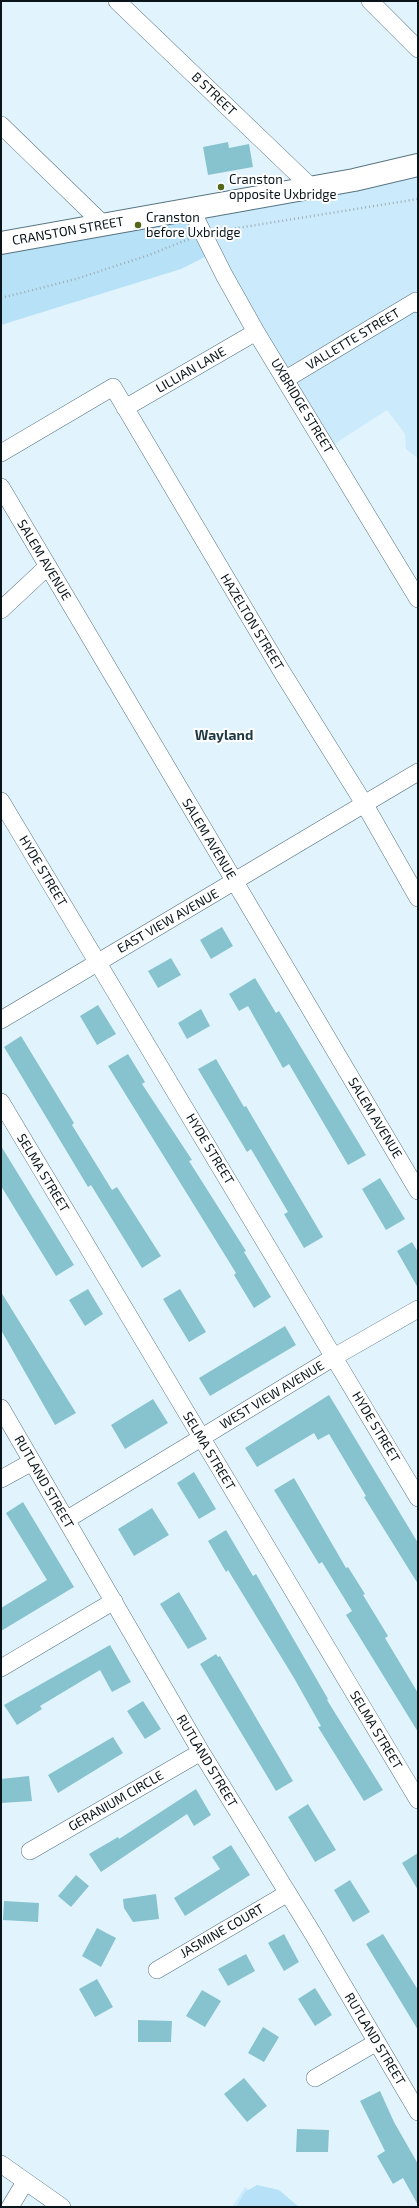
<!DOCTYPE html>
<style>
body{margin:0}
#map{position:relative;width:419px;height:2208px;overflow:hidden;background:#e1f4fe;font-family:"Exo 2",sans-serif}
canvas{display:block}
.frame{position:absolute;inset:0;border:2px solid #09151a;pointer-events:none}
</style>
<div id="map">
<canvas width="419" height="2208"></canvas>
<div class="frame"></div>
</div>
<script>
const c = document.querySelector('canvas').getContext('2d');
c.lineJoin = 'round';
function fillPath(path, color) { c.fillStyle = color; c.fill(path, 'evenodd'); }
function strokePath(path, color, width, dash) { c.strokeStyle = color; c.lineWidth = width; c.lineCap = dash ? 'butt' : 'round'; c.setLineDash(dash || []); c.stroke(path); }
function write(font, color, halo, rows, align = 'center') {
  c.font = font + ' "Exo 2",sans-serif'; c.lineWidth = 4; c.setLineDash([]); c.textBaseline = 'middle'; c.strokeStyle = halo; c.fillStyle = color; for (const [text, x, y, turn = 0] of rows) {
    c.save(); c.translate(x, y); c.rotate((+turn || 0) * Math.PI / 180); c.textAlign = isNaN(turn) ? turn : align; if (halo) c.strokeText(text, 0, 0); c.fillText(text, 0, 0); c.restore();
  }
}
fillPath(new Path2D(`
 M418 165V457H416L406 449 405 434 387 410 330 447 301 401 197 209Z
 M245 2187 272 2207H232Z`), '#cbeafb');
fillPath(new Path2D(`
 M189 210 209 255 181 269 1 325V243Z
 M257 2185 279 2190 299 2207H236L245 2192Z`), '#b6e1f7');
fillPath(new Path2D(`
 M228 142 229 148 249 144 253 167 208 175 203 147Z
 M222 927 233 946 211 959 200 940Z
 M171 958 181 975 158 988 148 971Z
 M255 978 276 1013 279 1011 366 1155 348 1165 289 1064 283 1068 248 1006 239 1011 229 994Z
 M98 1005 116 1034 97 1045 80 1016Z
 M201 1009 210 1026 187 1039 178 1023Z
 M21 1036 74 1123 72 1125 112 1190 117 1187 161 1256 142 1268 91 1185 88 1187 4 1047Z
 M128 1054 145 1082 142 1084 192 1160 189 1161 246 1251 244 1252 271 1297 254 1308 234 1275 236 1273 108 1066Z
 M216 1059 244 1107 246 1106 323 1237 304 1248 284 1214 288 1212 251 1149 247 1152 198 1069Z
 M1 1146 74 1265 56 1276 1 1186Z
 M380 1178 405 1219 386 1230 362 1189Z
 M412 1242 418 1252V1288L397 1251Z
 M88 1289 103 1314 85 1326 69 1300Z
 M180 1289 206 1332 189 1342 163 1299Z
 M1 1292 76 1413 55 1425 1 1330Z
 M285 1326 296 1345 210 1396 199 1378Z
 M329 1395 418 1543V1584L364 1497 366 1496 329 1434 318 1440 314 1433 257 1467 245 1448Z
 M153 1399 168 1423 125 1449 111 1425Z
 M194 1472 216 1509 199 1519 177 1483Z
 M294 1478 346 1568 348 1567 365 1594 363 1595 388 1636 385 1638 418 1693V1732L346 1615 352 1611 322 1562 319 1564 274 1490Z
 M23 1502 74 1587 1 1631V1608L47 1580 6 1513Z
 M152 1508 169 1535 134 1556 118 1529Z
 M226 1530 253 1576 256 1574 328 1699 327 1700 383 1790 364 1801 318 1727 321 1726 294 1678 228 1570 226 1572 208 1541Z
 M179 1592 207 1639 188 1649 160 1604Z
 M110 1645 131 1682 112 1692 100 1670 40 1706 42 1709 17 1725 4 1705Z
 M216 1654 218 1657 220 1656 293 1781 276 1791 200 1664Z
 M143 1701 161 1729 145 1739 127 1711Z
 M113 1737 123 1753 58 1793 48 1775Z
 M29 1776 32 1801 1 1803V1779Z
 M196 1789 211 1815 194 1826 187 1814 101 1872 89 1854 118 1837 119 1839Z
 M308 1804 336 1850 315 1862 288 1817Z
 M231 1845 250 1875 185 1916 174 1898 220 1869 212 1857Z
 M418 1853V1890L402 1863Z
 M76 1875 89 1886 71 1907 58 1896Z
 M350 1880 370 1912 353 1922 334 1890Z
 M156 1894 159 1919 133 1922 124 1908 123 1899Z
 M4 1901 39 1903 38 1922 3 1920Z
 M97 1928 116 1938 101 1967 82 1956Z
 M284 1934 299 1962 284 1971 268 1943Z
 M383 1934 418 1990V2030L366 1944Z
 M246 1954 255 1971 228 1986 218 1969Z
 M97 1979 113 2007 95 2017 79 1989Z
 M315 1988 332 2015 315 2026 298 1999Z
 M202 1990 221 2001 205 2027 186 2016Z
 M138 2020 172 2021 171 2042H138Z
 M263 2027 279 2037 264 2062 248 2053Z
 M244 2078 267 2106 247 2122 224 2094Z
 M380 2091 394 2122 418 2164V2205L403 2178 393 2184 377 2156 385 2151 360 2101Z
 M297 2129 329 2130 328 2152H296Z`), '#86c3ce');
const minor = new Path2D(`
 M117 1 312 188
 M370 1 418 49
 M1 125 104 225
 M191 209 224 275 256 332 418 599
 M286 379 416 301 418 304
 M125 408 256 332
 M1 453 113 387 282 672 365 805 418 898
 M1 487 418 1191
 M1 610 48 566
 M1 801 418 1498
 M1 1020 418 772
 M1 1102 418 1800
 M1 1408 201 1752 313 1934 418 2112
 M1 1479 32 1462
 M66 1520 334 1357 418 1309
 M1 1668 114 1601
 M30 1851 201 1752
 M157 1970 288 1893
 M315 2078 377 2042
 M1 2164 62 2207
 M10 2207 25 2182`);
const secondary = new Path2D(`
 M1 243 354 180 418 165`);
strokePath(minor, '#577482', 18);
strokePath(secondary, '#577482', 24);
strokePath(new Path2D(`
 M219 231 418 199
 M1 298 76 279 149 255 189 239`), '#9daeb6', 2.5, [1, 3]);
strokePath(minor, '#fff', 17);
strokePath(secondary, '#fff', 22);
for (const [x, y, r, color] of [
 [221,187,4,"#536918"],
 [138,225,4,"#536918"]
]) { const dot = new Path2D(); dot.arc(x, y, r, 0, 2 * Math.PI); c.fillStyle = color; c.fill(dot); strokePath(dot, '#fff', 1.5); }
write('13px', '#09151a', '#fff', [
 ["B STREET",214,94,44],
 ["CRANSTON STREET",68,231,-10],
 ["VALLETTE STREET",353,339,-31],
 ["LILLIAN LANE",191,370,-30],
 ["UXBRIDGE STREET",302,406,59],
 ["SALEM AVENUE",44,560,59],
 ["HAZELTON STREET",252,622,59],
 ["SALEM AVENUE",209,839,59],
 ["HYDE STREET",43,871,59],
 ["EAST VIEW AVENUE",168,921,-30],
 ["SALEM AVENUE",375,1118,59],
 ["HYDE STREET",210,1149,59],
 ["SELMA STREET",43,1173,59],
 ["WEST VIEW AVENUE",272,1395,-31],
 ["HYDE STREET",376,1427,59],
 ["SELMA STREET",209,1451,59],
 ["RUTLAND STREET",44,1482,60],
 ["SELMA STREET",376,1730,59],
 ["RUTLAND STREET",207,1761,59],
 ["GERANIUM CIRCLE",116,1801,-30],
 ["JASMINE COURT",222,1931,-30],
 ["RUTLAND STREET",375,2039,59]
]);
write('13px', '#09151a', '#fff', [
 ["Cranston",229,180],
 ["opposite Uxbridge",229,195],
 ["Cranston",146,218],
 ["before Uxbridge",146,233]
], 'left');
write('bold 14px', '#1c3744', '#fff', [
 ["Wayland",224,735]
]);
</script>
